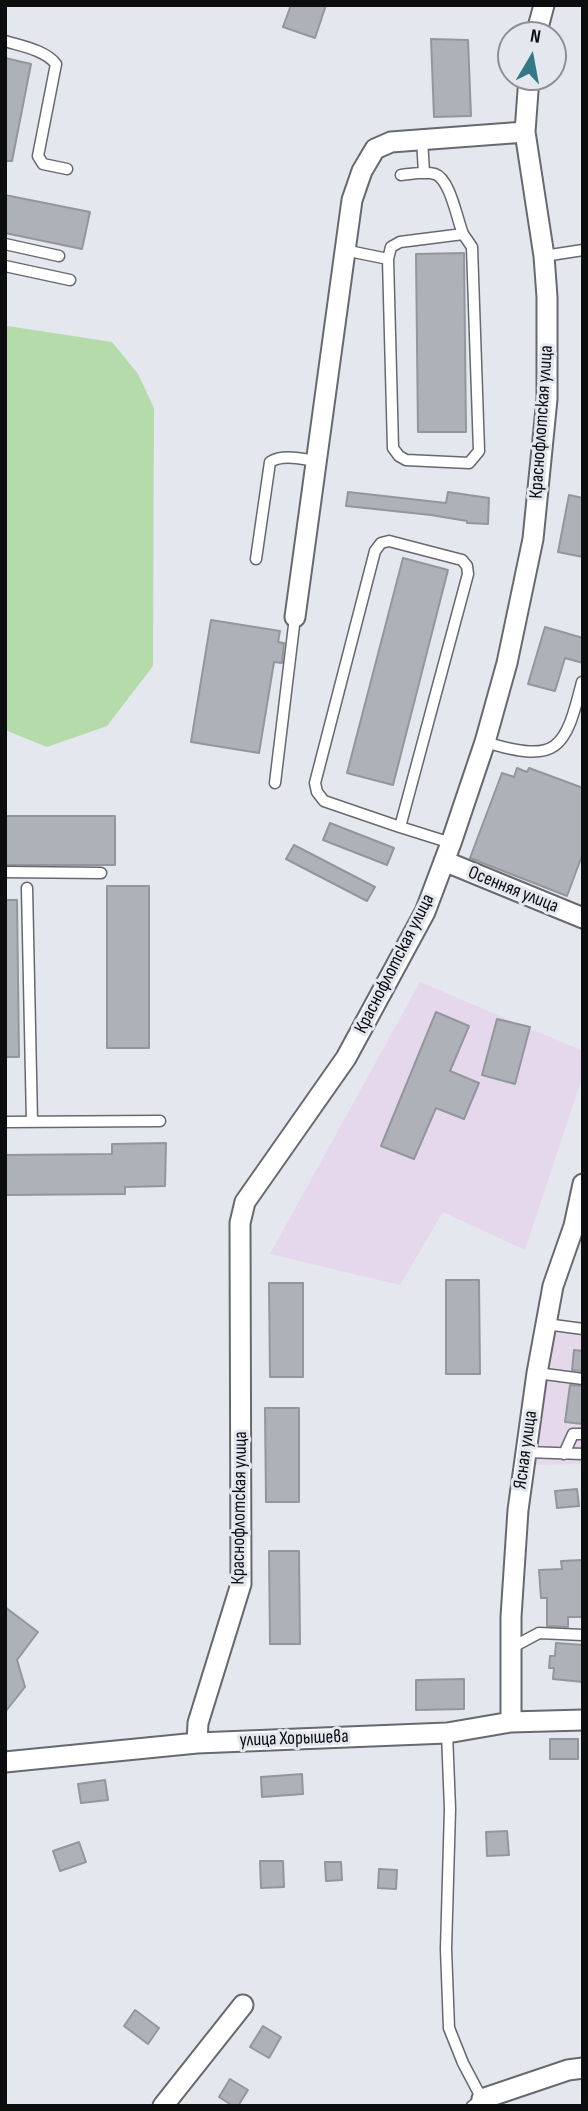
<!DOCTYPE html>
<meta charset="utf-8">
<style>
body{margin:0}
#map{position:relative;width:588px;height:2111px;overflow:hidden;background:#e4e7ee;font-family:"Sofia Sans Condensed",sans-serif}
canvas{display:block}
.frame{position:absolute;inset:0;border:7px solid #0c0d0f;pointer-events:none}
.north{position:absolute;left:497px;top:21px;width:70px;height:70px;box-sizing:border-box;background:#e4e7ee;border:2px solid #8e9095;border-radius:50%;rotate:10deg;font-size:19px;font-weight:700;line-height:28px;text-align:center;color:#0c0d0f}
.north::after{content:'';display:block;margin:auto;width:24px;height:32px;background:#327983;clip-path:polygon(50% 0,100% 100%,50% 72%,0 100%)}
</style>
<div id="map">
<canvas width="588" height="2111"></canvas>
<div class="frame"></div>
<div class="north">N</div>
</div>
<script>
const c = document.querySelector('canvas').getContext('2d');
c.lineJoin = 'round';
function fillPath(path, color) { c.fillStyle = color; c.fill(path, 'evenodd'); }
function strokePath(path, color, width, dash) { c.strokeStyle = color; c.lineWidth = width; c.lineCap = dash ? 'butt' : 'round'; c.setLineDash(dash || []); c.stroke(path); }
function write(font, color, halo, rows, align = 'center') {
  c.font = font + ' "Sofia Sans Condensed",sans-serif'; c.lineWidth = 6; c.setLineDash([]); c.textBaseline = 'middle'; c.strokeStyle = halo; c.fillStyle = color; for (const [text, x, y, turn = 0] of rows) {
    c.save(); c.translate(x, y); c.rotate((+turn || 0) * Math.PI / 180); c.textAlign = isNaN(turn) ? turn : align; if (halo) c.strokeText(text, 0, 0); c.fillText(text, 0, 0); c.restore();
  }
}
fillPath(new Path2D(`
 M551 1319 583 1322V1464L530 1465Z`), '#e5d8eb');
fillPath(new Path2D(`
 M420 982 583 1051V1075L525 1250 443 1212 400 1285 270 1254Z`), '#e5d8ec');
fillPath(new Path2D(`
 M8 326 112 342 138 374 154 408 153 666 107 726 47 747 5 730V328Z`), '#b6dbab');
const building = new Path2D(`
 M291 5H326L315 38 283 27Z
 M431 39 468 40 471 116 434 117Z
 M5 58 31 64 12 161H5Z
 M5 195 90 212 82 249 5 233Z
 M464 253 466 432H418L416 254Z
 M348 492 446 503 448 492 489 498 488 524 467 523V521L431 515 346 506Z
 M569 495 583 498V557L558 552Z
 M403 558 448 570 393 785 347 773Z
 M211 620 280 631 278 642 284 643 282 663 274 662 259 753 191 742Z
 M545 627 583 638V663L565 658 555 691 528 684Z
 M517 768 527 772 529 768 583 788V853L567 896 470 858 502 773 514 777Z
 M5 816H115V865H5Z
 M330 823 394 848 387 865 323 840Z
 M294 845 375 887 367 901 286 859Z
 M107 886H149V1048H107Z
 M5 900H17L19 1057H5Z
 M436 1012 469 1026 450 1071 479 1083 464 1119 436 1108 414 1159 381 1146Z
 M497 1019 530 1027 515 1084 482 1075Z
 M166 1143 165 1186 125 1187V1194L5 1195V1155L112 1154V1144Z
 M446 1280H479L480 1374H446Z
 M269 1283H303V1377H270Z
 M574 1350 583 1351V1371L572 1370Z
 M570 1385 583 1386V1424L565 1422Z
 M265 1408H299V1502H266Z
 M577 1489 579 1506 557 1508 555 1491Z
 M269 1551H299L300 1644H270Z
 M582 1560 583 1617H568V1627L547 1626V1598H541L539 1570 562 1569 561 1561Z
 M5 1607 38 1632 17 1660 25 1687 5 1712Z
 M556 1643 583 1645V1682L553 1679 554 1668H549L550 1656H555Z
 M464 1679V1709L416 1710V1680Z
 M550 1739H578V1759H550Z
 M302 1774 303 1794 262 1797 261 1777Z
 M105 1780 108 1800 81 1803 78 1784Z
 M507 1831 509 1855 487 1856 486 1832Z
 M79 1842 86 1862 60 1871 53 1851Z
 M260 1861H283L284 1887 261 1888Z
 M325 1862H341L342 1880 326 1881Z
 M379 1869 397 1870 396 1889 378 1888Z
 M135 2010 159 2028 148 2044 124 2026Z
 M263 2026 281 2037 269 2058 250 2047Z
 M230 2079 248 2090 238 2106H233L219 2097Z`);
fillPath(building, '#afb1b8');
strokePath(building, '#93969c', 2);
const service = new Path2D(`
 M5 41C21 46 45 50 56 64L38 156 43 164 67 169
 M422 139 424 173
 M401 175C412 174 425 171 435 174 450 179 457 219 463 234
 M5 244 59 256
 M344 250 388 259 391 247 400 242 463 234 472 247 479 451 469 463 406 460 399 456 393 448 388 259
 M544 256 583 250
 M5 266 70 280
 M256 559 270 462C283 454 301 459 316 461
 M485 742C558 764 565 750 582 682
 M275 783 295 617
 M400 827 324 801 317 792 315 783 375 551 381 543 389 541 462 560 467 566 468 574 400 827 451 843
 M5 872 101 873
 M27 888 32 1122
 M5 1122 160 1121
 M546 1324 583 1329
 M537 1373 583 1379
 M527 1452 583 1454
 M564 1454 573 1434H583
 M511 1648 539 1633 583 1635
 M447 1733 450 1809 446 1949 449 2028 463 2063 482 2099 472 2106`);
const minor = new Path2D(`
 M536 35 544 5
 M295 617 352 200 362 171 375 149 391 142 525 132
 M444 861 583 918
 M511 1722V1617L518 1510 537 1373 553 1286 574 1226 583 1184
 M197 1743 198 1723 241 1584 240 1223 245 1202 346 1058 425 912 451 843 485 742 507 663 533 539 547 399V297L544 256 525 132 529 77
 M5 1762 197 1743 447 1733 511 1722 583 1720
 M482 2099 568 2070 583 2068
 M163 2106 243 2005`);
strokePath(service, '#67696f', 13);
strokePath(minor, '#67696f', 23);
strokePath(service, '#fff', 10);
strokePath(minor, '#fff', 19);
write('19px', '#0c0d0f', '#e4e7ee', [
 ["Краснофлотская улица",542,422,-86],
 ["Осенняя улица",513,890,22],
 ["Краснофлотская улица",395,964,-63],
 ["Ясная улица",526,1450,-82],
 ["Краснофлотская улица",240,1508,-89],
 ["улица Хорышева",294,1739,-2]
]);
</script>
